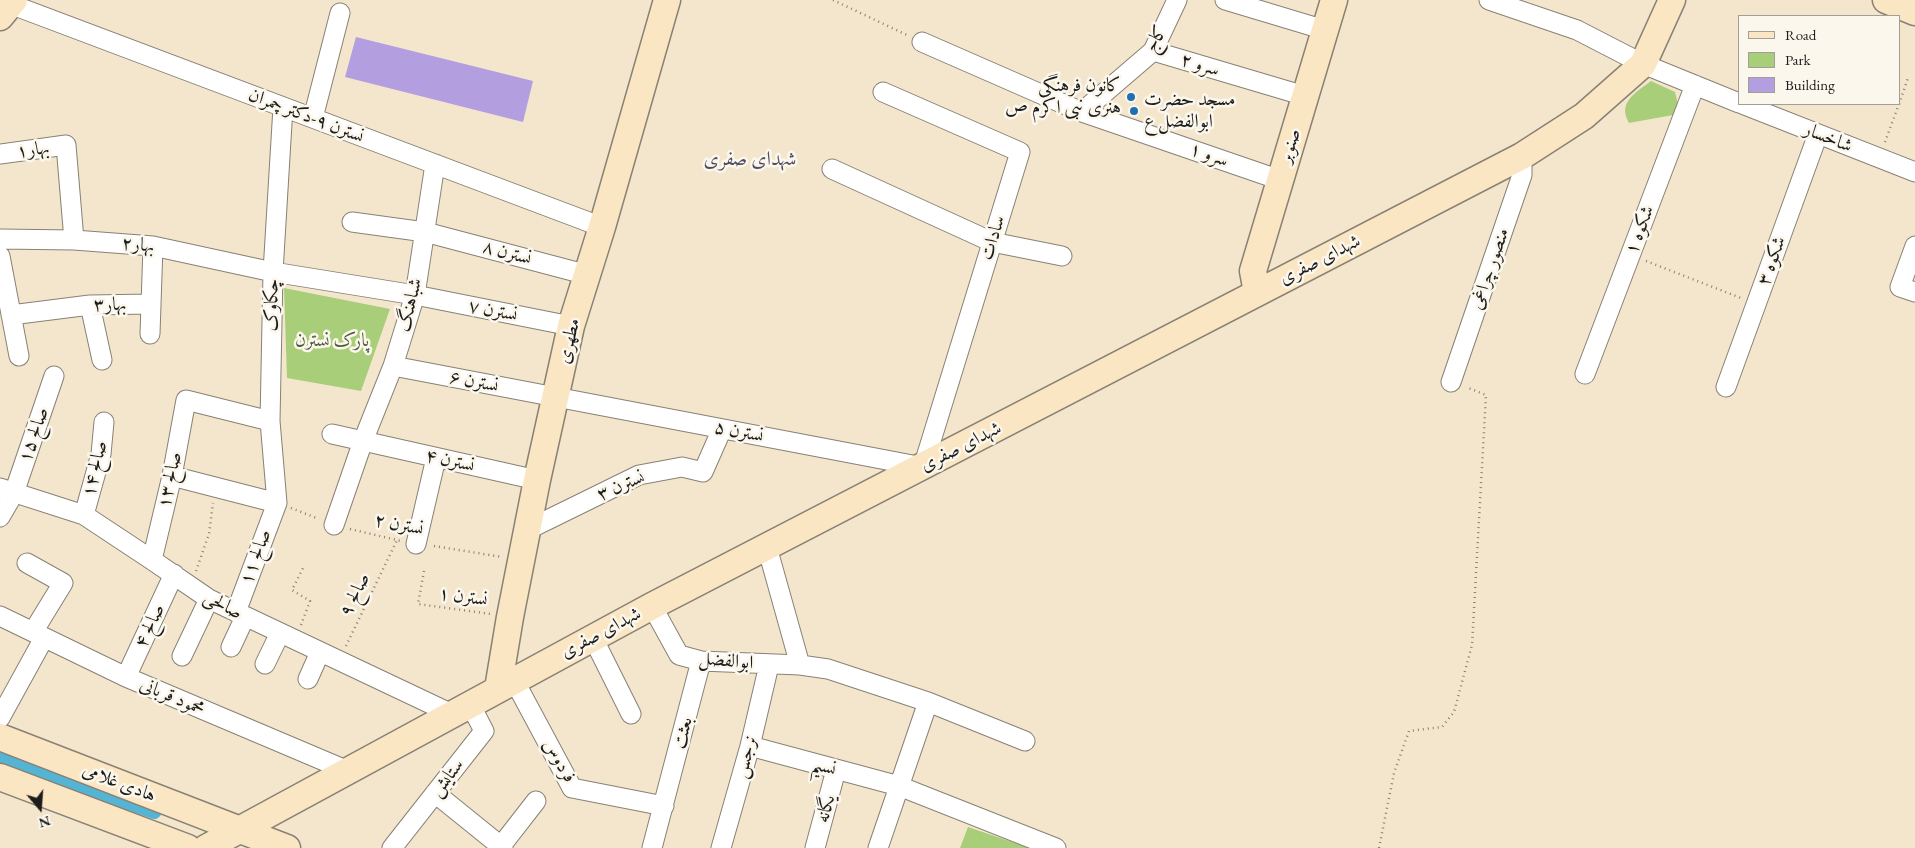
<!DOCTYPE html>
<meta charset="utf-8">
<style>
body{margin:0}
#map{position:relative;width:1915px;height:848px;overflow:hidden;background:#f4e6cd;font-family:"EB Garamond",serif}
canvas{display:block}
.legend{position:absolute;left:1738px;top:15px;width:162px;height:90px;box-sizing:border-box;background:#fbf7ec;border:1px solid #a29f99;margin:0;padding:6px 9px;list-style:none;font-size:15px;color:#1c1c1c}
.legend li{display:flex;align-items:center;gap:10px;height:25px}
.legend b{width:25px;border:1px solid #a29f99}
.north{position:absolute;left:15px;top:783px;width:50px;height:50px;-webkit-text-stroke:4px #fbf7ec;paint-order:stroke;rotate:162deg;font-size:14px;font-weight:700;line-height:20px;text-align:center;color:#1c1c1c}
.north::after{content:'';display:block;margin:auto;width:18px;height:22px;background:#1c1c1c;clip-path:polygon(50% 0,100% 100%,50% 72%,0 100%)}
</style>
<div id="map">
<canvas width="1915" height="848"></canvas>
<ul class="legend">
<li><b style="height:6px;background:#fbe6c3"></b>Road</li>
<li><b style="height:14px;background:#a8ce79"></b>Park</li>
<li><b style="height:14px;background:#b39edf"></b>Building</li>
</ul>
<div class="north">N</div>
</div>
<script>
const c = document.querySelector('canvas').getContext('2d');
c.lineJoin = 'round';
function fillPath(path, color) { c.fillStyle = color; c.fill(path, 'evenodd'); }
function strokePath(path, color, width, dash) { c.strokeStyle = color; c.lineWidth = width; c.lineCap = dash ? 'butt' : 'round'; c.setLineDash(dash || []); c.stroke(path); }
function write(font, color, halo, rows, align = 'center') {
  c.font = font + ' "EB Garamond",Amiri,serif'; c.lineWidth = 5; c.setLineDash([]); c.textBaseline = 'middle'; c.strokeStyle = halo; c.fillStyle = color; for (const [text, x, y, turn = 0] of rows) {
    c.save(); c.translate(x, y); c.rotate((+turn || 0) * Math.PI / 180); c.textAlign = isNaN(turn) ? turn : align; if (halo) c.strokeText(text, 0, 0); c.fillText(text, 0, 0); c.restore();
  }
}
fillPath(new Path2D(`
 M1651 81 1675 92 1678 104 1673 115 1629 123C1617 103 1635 93 1651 81Z
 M284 288 390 309 361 391 287 378Z
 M968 827 1030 848H960Z`), '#a8ce79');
strokePath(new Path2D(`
 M0 758 154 811`), '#54b4d3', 16);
fillPath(new Path2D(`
 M356 37 533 81 523 122 345 77Z`), '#b39edf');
const street = new Path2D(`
 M1225 0 1325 30
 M1489 0 1577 30 1643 64 1739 103
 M10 4 602 227
 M922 42 1082 112 1280 180
 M1153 51 1305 96
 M1742 104 1915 172
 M1082 112 1153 51 1177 0
 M313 118 340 13
 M0 154 66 145 74 240
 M832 169 992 242 1062 256
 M352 222 425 232 588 275
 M0 239 74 240 153 246 273 272 415 295 571 326
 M1915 246 1900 287 1915 292
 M0 256 19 356
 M90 305 102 360
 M11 315 90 305 151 304
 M150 334 153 246
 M393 366 923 467 1020 152 883 92
 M1585 374 1695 85
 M1451 382 1522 175V156
 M1726 387 1818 134
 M332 434 537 480
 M172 476 277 503
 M0 488 84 515 152 560 209 599 452 714
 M84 515 101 454 104 422
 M0 517 14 493 54 376
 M334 525 363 441 393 366 415 295 435 164
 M527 530 639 475 682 467 703 472 722 429
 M416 544 436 458
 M767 547 800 665
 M152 560 172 476 186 400 270 421
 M27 563 63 583 33 632
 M652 606 679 655 701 661 800 665 828 669 928 702 1025 741
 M236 612 277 503 270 421 273 272 283 107
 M0 616 126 677 348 771
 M593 638 631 714
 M231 647 245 617
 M182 656 209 599
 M265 664 280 633
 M126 677 174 574
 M308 679 320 652
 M514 680 572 788 664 806
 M0 718 44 638
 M750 746 899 786 1056 848
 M435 793 503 848
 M501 846 536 801
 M392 848 484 731 470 704
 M652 848 701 661
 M721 848 750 746 769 665
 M815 848 836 770
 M878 848 928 702`);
const secondary = new Path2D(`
 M1886 0 1915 12
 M0 17 14 0
 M1257 292 1253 271 1334 0
 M498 689 510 617 537 480 571 326 602 227 667 0
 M0 737 287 848
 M0 777 188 848
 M206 848 652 606 1522 156 1584 116 1643 64 1672 0`);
strokePath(street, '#888174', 21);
strokePath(secondary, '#888174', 29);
strokePath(new Path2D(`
 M833 0 909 36
 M1899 104 1908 78
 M1885 142 1899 104
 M1646 261 1741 298
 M291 508 319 519
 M350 529 401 541
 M434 546 502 557
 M196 571 209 534 213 503
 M424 571 418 604 491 614
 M301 625 310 601 292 590 304 566
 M346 646 397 540
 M1379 848 1394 773 1409 731 1442 727 1454 712 1472 645 1486 395 1466 387`), '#888174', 2.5, [1, 4]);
strokePath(street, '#fff', 19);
strokePath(secondary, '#fbe6c3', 26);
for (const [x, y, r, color] of [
 [1131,97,5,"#1f6fb2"],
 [1134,111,5,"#1f6fb2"]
]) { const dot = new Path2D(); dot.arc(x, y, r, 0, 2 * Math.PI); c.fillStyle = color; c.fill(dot); strokePath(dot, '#fbf7ec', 2); }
write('19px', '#1c1c1c', '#fbf7ec', [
 ["کاج",1156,39,-59],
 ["سرو ۲",1200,65,17],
 ["نسترن ۹-دکتر چمران",306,116,21],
 ["شاخسار",1828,138,22],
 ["صنوبر",1290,146,-73],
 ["بهار۱",33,150,-7],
 ["سرو ۱",1209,155,19],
 ["شکوه ۱",1640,230,-69],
 ["سادات",993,238,-73],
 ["بهار۲",138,245,6],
 ["نسترن ۸",507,253,15],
 ["شهدای صفری",1320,260,-27],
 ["شکوه ۳",1772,261,-70],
 ["منصور چراغی",1490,269,-71],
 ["بهار۳",110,305,-1],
 ["چکاوک",272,305,-89],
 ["شباهنگ",410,305,-76],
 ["نسترن ۷",493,311,11],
 ["مطهری",569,341,-76],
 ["نسترن ۶",474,382,11],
 ["نسترن ۵",739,432,11],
 ["صالح ۱۵",34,435,-71],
 ["شهدای صفری",961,447,-27],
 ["نسترن ۴",450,461,13],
 ["صالح ۱۴",95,469,-77],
 ["صالح ۱۳",170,480,-78],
 ["نسترن ۳",621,486,-23],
 ["نسترن ۲",399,525,11],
 ["صالح ۱۱",256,557,-70],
 ["صالح ۹",355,595,-64],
 ["نسترن ۱",463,597,8],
 ["صالحی",223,605,28],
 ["صالح ۴",150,626,-65],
 ["شهدای صفری",601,633,-28],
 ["ابوالفضل",726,661,5],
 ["محمود قربانی",172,697,23],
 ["بعثت",683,733,-76],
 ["نرجس",746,757,-75],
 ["فردوس",559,761,59],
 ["نسیم",824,767,16],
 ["ستایش",447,778,-52],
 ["هادی غلامی",119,783,21],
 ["یگانه",826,809,-75]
]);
write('19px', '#1c1c1c', '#fbf7ec', [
 ["کانون فرهنگی",1121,86],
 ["هنری نبی اکرم ص",1121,108],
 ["مسجد حضرت",1144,100,"left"],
 ["ابوالفضل ع",1144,122,"left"]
], 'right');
write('19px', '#4d5a3d', '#fbf7ec', [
 ["پارک نسترن",332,341]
]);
write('20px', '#514a60', '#fbf7ec', [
 ["شهدای صفری",750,160]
]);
</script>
